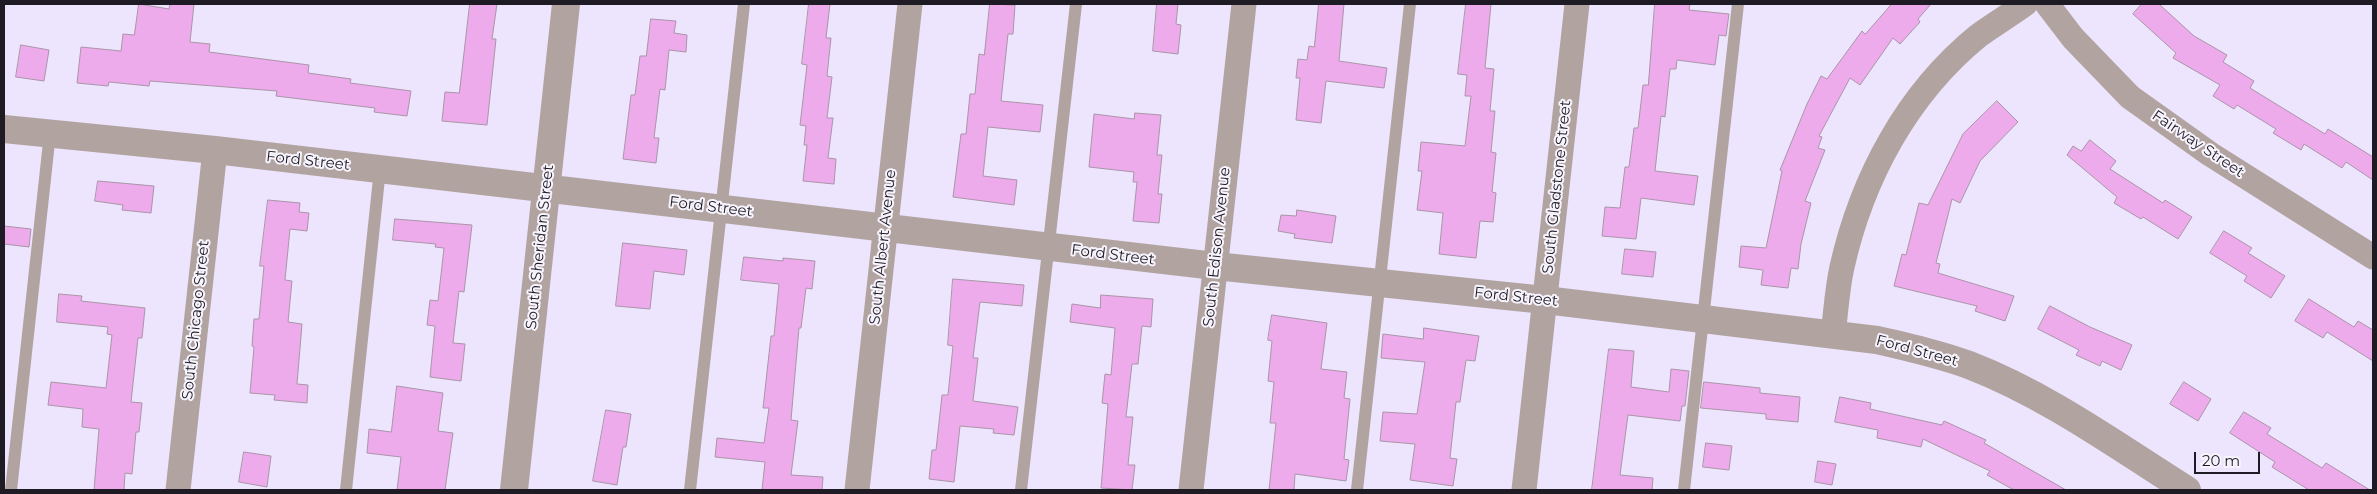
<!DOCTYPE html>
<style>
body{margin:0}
#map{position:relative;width:2377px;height:494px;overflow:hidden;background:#ede4fd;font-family:Montserrat,sans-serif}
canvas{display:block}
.frame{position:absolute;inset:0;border:5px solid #1e1b24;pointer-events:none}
.scale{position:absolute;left:2194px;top:452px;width:66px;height:22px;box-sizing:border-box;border:2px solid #1e1b24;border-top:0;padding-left:6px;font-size:15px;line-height:18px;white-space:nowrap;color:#1e1b24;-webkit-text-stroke:4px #f8f4fe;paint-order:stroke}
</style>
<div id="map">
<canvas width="2377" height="494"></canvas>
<div class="frame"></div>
<div class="scale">20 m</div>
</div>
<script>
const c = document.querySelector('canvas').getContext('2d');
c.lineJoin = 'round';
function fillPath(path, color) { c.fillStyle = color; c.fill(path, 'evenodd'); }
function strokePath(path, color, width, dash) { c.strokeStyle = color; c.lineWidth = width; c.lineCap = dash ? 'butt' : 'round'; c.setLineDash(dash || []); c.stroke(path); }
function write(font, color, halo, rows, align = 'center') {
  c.font = font + ' Montserrat,sans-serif'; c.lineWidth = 4; c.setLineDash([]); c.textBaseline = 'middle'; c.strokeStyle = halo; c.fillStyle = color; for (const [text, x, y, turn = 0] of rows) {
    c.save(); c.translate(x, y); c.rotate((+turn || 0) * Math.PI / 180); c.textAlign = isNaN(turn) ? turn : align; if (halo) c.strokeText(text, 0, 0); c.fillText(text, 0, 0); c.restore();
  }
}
const building = new Path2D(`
 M139 4 169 9 170 4H194L190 42 210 44 209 52 309 65 308 73 351 79 350 83 411 91 407 116 374 112 375 108 276 96 277 91 150 81 149 86 109 82 108 86 77 83 81 47 121 51 123 34 134 35Z
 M470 4H497L492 39H496L487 125 442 121 445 92 459 93Z
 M809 4H830L826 38H831L827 76 832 77 827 118H833L828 158 836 159 834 184 803 181 807 145H804L806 126 800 125 807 65 802 64Z
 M990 4 1015 5 1013 34H1008L1001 101 1043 105 1040 132 988 127 983 176 1017 180 1014 205 953 197 961 134H966L970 94H975L979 54 984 55Z
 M1157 4H1178L1176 24 1181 25 1178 54 1153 51Z
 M1319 4H1344L1339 61 1387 68 1384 88 1326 81 1321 123 1296 120 1300 78H1296L1298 59 1307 60 1309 46 1314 47Z
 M1466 4H1491L1485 68 1494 69 1490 111H1495L1491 152 1496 153 1492 192 1496 193 1493 222 1480 221 1476 258 1439 254 1443 213 1417 210 1422 171H1418L1421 142 1465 146 1471 96H1465L1467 75 1458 74Z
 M1655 4H1690L1689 10 1729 14 1726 36 1719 35 1715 65 1677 60 1676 69H1670L1665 117 1661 116 1655 171 1698 176 1694 205 1641 198 1636 239 1602 236 1605 207 1620 208 1625 167H1629L1634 128H1638L1643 85H1648Z
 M1892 4H1931L1918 19 1920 22 1900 44 1893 38 1860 85 1850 78 1819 136 1822 137 1818 148 1825 150 1805 201 1811 203 1801 244 1798 269 1791 268 1788 288 1761 285 1763 270 1739 267 1741 246 1766 248 1782 171 1780 170 1807 104 1821 76 1827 79 1862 31 1865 34Z
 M2142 4H2159L2194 36 2227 55 2223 62 2254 81 2250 88 2325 134 2328 129 2373 157V180L2346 162 2342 168 2304 144 2301 150 2273 133 2276 129 2237 105 2234 109 2213 96 2220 85 2173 58 2176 53 2133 14Z
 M651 19 676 21 674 33 687 35 686 52 669 50 665 90 660 89 654 138H659L656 163 623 159 631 95H635L640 56H646Z
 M21 45 49 50 44 81 16 77Z
 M1997 101 2018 122 1980 161 1960 203 1952 199 1936 263 1940 264 1938 273 2014 296 2005 321 1975 311 1977 306 1894 286 1902 254 1906 255 1919 203 1928 205 1963 134Z
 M1135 113 1161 115 1157 155H1162L1158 194H1162L1159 223 1133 221 1137 182H1133L1134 172 1089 167 1094 114 1134 119Z
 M2090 140 2116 161 2110 169 2163 203 2165 200 2192 217 2178 239 2143 217 2141 219 2114 203 2117 197 2067 155 2073 146 2081 151Z
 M98 181 154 186 151 213 122 210 123 205 95 201Z
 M268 200 300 203 299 212 309 213 307 231 290 229 285 280 292 281 288 322 302 324 297 384 308 385 307 403 274 400 275 395 250 393 254 347 252 346 254 319H259L264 266H260Z
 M1297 210 1336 216 1332 243 1294 238 1295 234 1278 231 1281 215 1296 216Z
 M395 219 472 225 464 292 459 291 453 343 465 344 461 381 430 377 435 326 427 325 430 300 438 301 444 248 435 247 436 244 393 240Z
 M4 226 31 229 29 247 4 244Z
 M2224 231 2252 248 2248 253 2285 276 2271 298 2244 281 2247 276 2210 253Z
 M623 243 687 250 684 275 654 271 650 309 616 306Z
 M1625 249 1656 252 1653 277 1622 274Z
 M744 257 783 261V258L815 261 812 289 806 288 801 328H799L791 420 798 421 791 475 823 477 822 490H762L765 462 715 457 717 438 764 443 769 408H763L771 336H774L779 284 741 280Z
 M953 279 1024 285 1022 306 980 302 973 358H978L973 401 1018 407 1014 435 993 433 994 429 960 426 954 482 929 479 932 450H936L942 395H948L953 346 948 345Z
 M59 294 82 296 81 301 145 308 142 338H138L131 402 142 403 139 432H136L132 474 125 473 124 490H94L99 429 82 427 83 409 48 405 51 382 106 388 112 335 107 334 108 327 57 322Z
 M1101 295 1153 299 1151 327 1142 326 1138 364H1132L1126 417H1133L1128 465H1135L1132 490 1101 488 1108 404 1102 403 1105 374 1111 375 1115 328 1070 322 1072 304 1100 308Z
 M2309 299 2354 327 2358 321 2373 330V361L2327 332 2323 338 2295 321Z
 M2050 306 2090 327 2132 345 2121 370 2102 361 2100 366 2076 355 2079 350 2038 329Z
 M1272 315 1327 323 1321 369 1347 372 1344 398 1350 399 1344 459 1349 460 1346 481 1295 474 1294 490H1269L1276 423H1270L1274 382 1268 381 1272 341 1268 340Z
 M1424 328 1479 336 1475 361 1466 360 1460 402H1456L1450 458 1457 459 1453 486 1410 480 1415 444 1380 441 1383 412 1417 414 1425 362 1381 358 1383 334 1423 339Z
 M1609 349 1634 351 1631 387 1669 392 1671 369 1689 371 1685 406H1682L1680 421 1628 415 1620 475 1653 478 1652 490H1592Z
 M1704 382 1760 388V393L1800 397 1798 422 1766 419V414L1701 408Z
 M2184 382 2211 399 2198 421 2170 404Z
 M397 386 443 393 438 431 453 433 445 490H397L401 457 367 453 369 429 391 432Z
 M1840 397 1871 403 1870 409 1942 425 1944 421 1986 440 1984 443 2066 490H2014L1987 475 1990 471 1923 439 1921 447 1877 438 1878 430 1835 422Z
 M606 410 631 414 626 447H623L617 485 593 481Z
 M2244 412 2271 428 2267 434 2322 468 2326 463 2370 490H2309L2272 467 2275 462 2230 433Z
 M1706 443 1732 446 1729 470 1703 467Z
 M244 452 271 456 267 487 239 482Z
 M1818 461 1836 464 1832 485 1815 482Z`);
fillPath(building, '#edabec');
strokePath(building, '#a995a8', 1);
strokePath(new Path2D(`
 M11 490 50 133
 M346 490 380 169
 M690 490 744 4
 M1021 490 1076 4
 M1357 490 1410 4
 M1684 490 1738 4`), '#b1a4a0', 12);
strokePath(new Path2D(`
 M2047 4 2073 38 2130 97 2210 154 2373 257
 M1833 334C1836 312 1837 289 1842 267 1862 178 1907 94 1978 36 1993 25 2010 15 2025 4
 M178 490 215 150
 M857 490 910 4
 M1191 490 1244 4
 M1524 490 1577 4`), '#b1a4a0', 25);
strokePath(new Path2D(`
 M4 129 215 150 1215 266 1545 300 1877 340C1908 347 1939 354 1969 365 2047 395 2117 446 2187 490
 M514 490 566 4`), '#b1a4a0', 28);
write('15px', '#1e1b24', '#f8f4fe', [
 ["Fairway Street",2198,144,34],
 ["Ford Street",308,161,6],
 ["South Gladstone Street",1557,187,-84],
 ["Ford Street",711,207,7],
 ["South Sheridan Street",540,247,-84],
 ["South Albert Avenue",883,247,-84],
 ["South Edison Avenue",1217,247,-84],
 ["Ford Street",1113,255,7],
 ["Ford Street",1516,297,6],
 ["South Chicago Street",196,320,-84],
 ["Ford Street",1917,351,15]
]);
</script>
